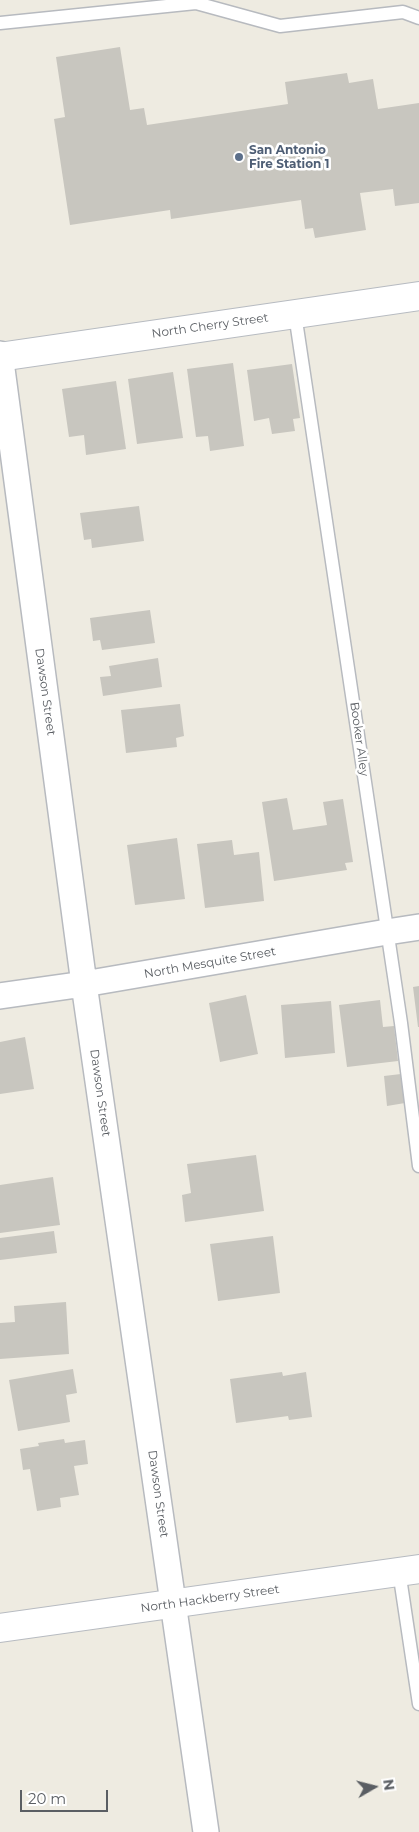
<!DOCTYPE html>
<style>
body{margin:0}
#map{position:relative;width:419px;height:1832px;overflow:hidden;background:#eeebe1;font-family:Montserrat,sans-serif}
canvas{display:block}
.north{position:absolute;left:349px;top:1762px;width:50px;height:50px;-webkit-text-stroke:4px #fff;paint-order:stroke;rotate:82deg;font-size:14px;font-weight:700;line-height:20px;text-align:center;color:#5a5e63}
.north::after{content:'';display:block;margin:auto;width:18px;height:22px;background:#5a5e63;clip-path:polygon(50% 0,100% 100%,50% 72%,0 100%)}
.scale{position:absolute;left:20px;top:1790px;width:88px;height:22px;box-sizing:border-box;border:2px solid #5a5e63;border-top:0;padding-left:6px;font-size:15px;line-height:18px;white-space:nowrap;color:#5a5e63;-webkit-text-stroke:4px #fff;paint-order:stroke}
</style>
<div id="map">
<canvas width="419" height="1832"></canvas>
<div class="north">N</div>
<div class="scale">20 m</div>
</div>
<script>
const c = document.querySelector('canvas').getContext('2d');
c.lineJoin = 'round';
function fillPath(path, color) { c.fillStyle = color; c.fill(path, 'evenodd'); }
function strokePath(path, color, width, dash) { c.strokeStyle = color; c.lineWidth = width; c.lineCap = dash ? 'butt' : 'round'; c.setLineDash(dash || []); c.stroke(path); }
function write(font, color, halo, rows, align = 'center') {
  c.font = font + ' Montserrat,sans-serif'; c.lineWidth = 5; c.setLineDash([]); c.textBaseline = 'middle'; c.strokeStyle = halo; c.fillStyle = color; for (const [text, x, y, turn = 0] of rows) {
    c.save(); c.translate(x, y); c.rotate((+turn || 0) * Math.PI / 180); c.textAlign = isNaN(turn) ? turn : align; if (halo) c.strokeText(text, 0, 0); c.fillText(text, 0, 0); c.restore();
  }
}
fillPath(new Path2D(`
 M120 47 130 110 144 108 147 125 288 104 285 82 347 73 349 83 373 79 378 109 419 103V203L395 206 393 189 360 193 366 230 315 238 313 228 305 229 301 200 171 219 170 210 70 225 54 119 65 117 56 57Z
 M233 363 244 446 210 451 208 436 196 437 187 369Z
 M292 364 300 418 293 419 295 431 272 434 269 418 254 421 247 370Z
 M173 372 183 438 137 444 128 379Z
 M116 381 126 449 86 455 84 435 69 437 62 389Z
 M139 506 144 541 92 548 91 539 84 540 80 513Z
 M150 610 155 643 102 650 100 640 93 641 90 618Z
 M158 658 162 687 103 696 100 677 111 676 109 666Z
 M180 704 184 736 176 738 177 747 126 753 121 710Z
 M287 798 293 830 327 825 323 802 343 799 353 862 345 863 347 870 274 881 262 802Z
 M177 838 185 899 135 905 127 845Z
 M232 840 234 855 259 852 264 901 205 908 197 844Z
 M419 986V1027H418L413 987Z
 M246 995 258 1054 220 1062 209 1003Z
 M380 1000 383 1027 394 1026 398 1061 347 1067 339 1005Z
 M331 1001 335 1053 285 1058 281 1005Z
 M25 1037 34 1089 0 1094V1042Z
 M401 1074 405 1103 387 1106 384 1076Z
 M256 1155 264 1211 185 1222 182 1195 191 1193 187 1164Z
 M53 1177 60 1225 0 1233V1185Z
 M54 1231 57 1253 0 1260V1238Z
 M273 1236 280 1293 218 1301 210 1244Z
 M66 1302 69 1354 0 1359V1323L15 1322 14 1306Z
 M73 1369 77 1393 66 1395 70 1422 18 1431 9 1380Z
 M282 1372 283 1376 306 1372 312 1417 289 1420 288 1416 236 1423 230 1379Z
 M64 1439 65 1443 85 1440 88 1464 74 1466 79 1495 60 1498 61 1507 37 1511 30 1469 23 1470 20 1449 39 1446 38 1443Z`), '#c8c6bf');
const lane = new Path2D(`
 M0 23 196 3 280 26 403 12 419 18
 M295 314 401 1023 419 1166
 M399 1571 419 1704`);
const street = new Path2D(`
 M0 354 84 984 206 1832
 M0 996 84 984 387 932 419 927`);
const secondary = new Path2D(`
 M0 357 419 296
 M0 1628 419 1569`);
strokePath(lane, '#b7babf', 15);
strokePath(street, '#b7babf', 28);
strokePath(secondary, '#b7bbc1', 30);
strokePath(lane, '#fff', 12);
strokePath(street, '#fff', 25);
strokePath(secondary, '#fff', 28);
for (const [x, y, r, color] of [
 [239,157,5,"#5c6f8a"]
]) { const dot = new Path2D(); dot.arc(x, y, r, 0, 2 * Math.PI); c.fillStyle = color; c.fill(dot); strokePath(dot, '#fff', 2); }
write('bold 12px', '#4e5e75', '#fff', [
 ["San Antonio",249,150],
 ["Fire Station 1",249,164]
], 'left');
write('12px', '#5a5e63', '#fff', [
 ["North Cherry Street",210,326,-8],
 ["Dawson Street",45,692,82],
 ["Booker Alley",359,739,82],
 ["North Mesquite Street",210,963,-10],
 ["Dawson Street",100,1093,82],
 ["Dawson Street",158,1494,82],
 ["North Hackberry Street",210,1599,-8]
]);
</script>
